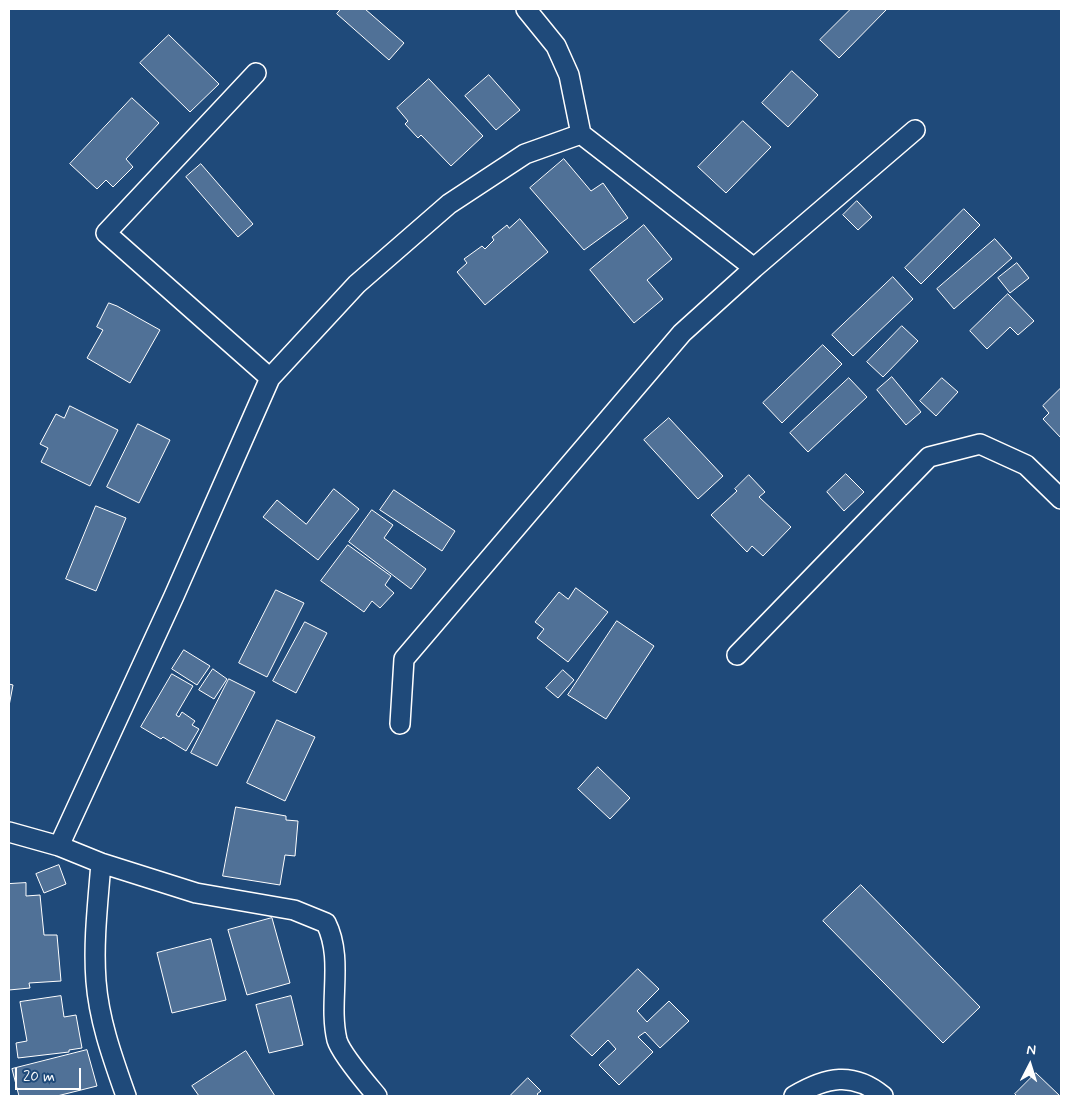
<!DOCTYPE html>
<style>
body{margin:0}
#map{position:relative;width:1070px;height:1105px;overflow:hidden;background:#1f4a7a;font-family:Mynerve,sans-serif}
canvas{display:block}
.frame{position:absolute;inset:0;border:10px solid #fff;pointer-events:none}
.north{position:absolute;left:1005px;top:1040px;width:50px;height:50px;-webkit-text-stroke:4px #1f4a7a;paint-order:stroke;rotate:5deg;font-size:14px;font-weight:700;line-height:20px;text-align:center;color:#fff}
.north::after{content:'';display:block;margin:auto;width:18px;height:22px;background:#fff;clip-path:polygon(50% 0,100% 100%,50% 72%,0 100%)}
.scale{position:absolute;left:15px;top:1068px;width:66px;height:22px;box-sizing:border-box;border:2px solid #fff;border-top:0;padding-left:6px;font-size:15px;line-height:18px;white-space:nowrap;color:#fff;-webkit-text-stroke:4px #1f4a7a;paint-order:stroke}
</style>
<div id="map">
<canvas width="1070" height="1105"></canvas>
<div class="frame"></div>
<div class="north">N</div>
<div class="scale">20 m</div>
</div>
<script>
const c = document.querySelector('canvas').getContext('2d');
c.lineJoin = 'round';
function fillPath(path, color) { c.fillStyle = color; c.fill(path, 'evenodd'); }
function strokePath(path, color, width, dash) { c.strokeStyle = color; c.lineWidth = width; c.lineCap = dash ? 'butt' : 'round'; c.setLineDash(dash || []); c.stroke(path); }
const building = new Path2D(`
 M341 9H365L404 43 389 60 337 14Z
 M851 9H887L839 58 820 40Z
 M169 35 219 84 190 112 140 63Z
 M792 71 818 95 788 127 762 103Z
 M489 75 520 110 496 130 465 96Z
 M429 79 483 136 451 166 421 135 418 138 405 124 408 121 397 108Z
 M132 98 159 123 126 159 133 167 113 187 106 180 97 189 70 164Z
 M743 121 771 147 726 193 698 167Z
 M564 159 591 191 603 183 628 218 584 250 530 188Z
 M201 164 253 224 238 237 186 177Z
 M857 201 872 217 858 230 843 215Z
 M964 209 980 225 921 284 905 268Z
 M520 219 548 252 485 305 457 272 467 263 464 259 482 246 485 249 494 240 492 237 507 225 509 228Z
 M644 225 672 259 647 280 663 299 634 323 590 270Z
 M995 239 1012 258 954 309 937 289Z
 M1017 263 1029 278 1010 293 998 278Z
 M893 277 913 299 853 356 832 335Z
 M1008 294 1034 321 1018 335 1010 327 987 349 970 331Z
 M109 303 117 306 160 330 130 383 87 358 103 330 97 327Z
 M902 326 918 341 883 377 867 362Z
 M823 345 842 364 782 423 763 403Z
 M892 377 921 412 906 425 877 390Z
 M849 378 867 397 808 452 790 433Z
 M942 378 958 392 936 416 920 401Z
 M1061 388V438L1043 419 1049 413 1043 406Z
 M70 406 118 430 90 486 41 462 48 448 40 444 56 414 64 418Z
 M669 418 723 476 698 499 644 440Z
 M138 424 170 440 139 503 107 487Z
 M846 474 864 492 844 511 827 492Z
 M749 475 765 492 759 497 791 527 763 556 752 546 747 552 711 515 737 491 735 489Z
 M334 489 359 509 318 560 263 517 277 500 306 524Z
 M394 490 455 531 442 551 380 510Z
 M96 506 126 518 96 591 66 579Z
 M372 510 393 525 384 538 426 569 411 589 349 542Z
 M348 545 391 576 385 585 394 593 380 608 372 601 364 612 321 581Z
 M576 588 608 612 568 662 537 638 544 629 535 622 559 592 568 599Z
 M276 590 304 603 267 677 239 663Z
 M617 621 654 646 606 719 568 695Z
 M305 622 327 633 296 693 273 681Z
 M184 650 210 666 197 685 172 669Z
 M213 669 227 679 214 699 199 690Z
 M563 670 574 680 558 698 546 688Z
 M172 674 193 686 176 715 179 717 182 712 195 721 192 725 199 729 186 751 163 737 161 739 141 727Z
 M229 679 255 692 217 766 191 753Z
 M9 684 13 685 9 706Z
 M277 720 315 737 285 801 247 783Z
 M598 767 630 798 610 819 578 789Z
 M236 807 286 816V820L298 821 295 856 285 855 280 885 223 876Z
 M59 865 66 884 44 893 36 874Z
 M26 883V896L40 895 44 935H57L61 981 29 983 30 988 9 990V884Z
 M861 885 980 1007 943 1043 823 921Z
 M272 918 290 983 247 995 228 930Z
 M211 939 226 1000 172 1013 157 953Z
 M638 969 659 989 637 1011 647 1022 669 1001 689 1021 660 1048 645 1032 638 1037 653 1052 619 1085 599 1065 616 1049 608 1040 592 1056 571 1036Z
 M61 996 64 1017 76 1015 82 1048 69 1050V1052L18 1058 16 1043 27 1041 20 1002Z
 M291 996 303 1045 269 1053 256 1005Z
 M87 1050 97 1086 57 1096H19L12 1069Z
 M246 1051 275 1096H199L192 1086Z
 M1036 1073 1060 1096H1017L1015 1094Z
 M528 1078 541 1091 537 1094 539 1096H510Z`);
fillPath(building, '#507197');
strokePath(building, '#fff', 1);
const minor = new Path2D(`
 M526 9 556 46 569 75 581 134 754 268
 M256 73 106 233 270 378
 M737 655 929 457 980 444 1026 465 1061 499
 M400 724 404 659 682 333 754 268 915 130
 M9 832 59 846 101 863 196 893 294 910 326 923C344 959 328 1002 337 1040 341 1054 367 1084 377 1096
 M59 846 174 596 270 378 357 284 449 204 525 154 581 134
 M101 863C98 902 93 942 96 981 99 1021 113 1059 126 1096
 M794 1096C826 1077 853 1071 883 1096`);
strokePath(minor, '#fff', 22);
strokePath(minor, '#1f4a7a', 19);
</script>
